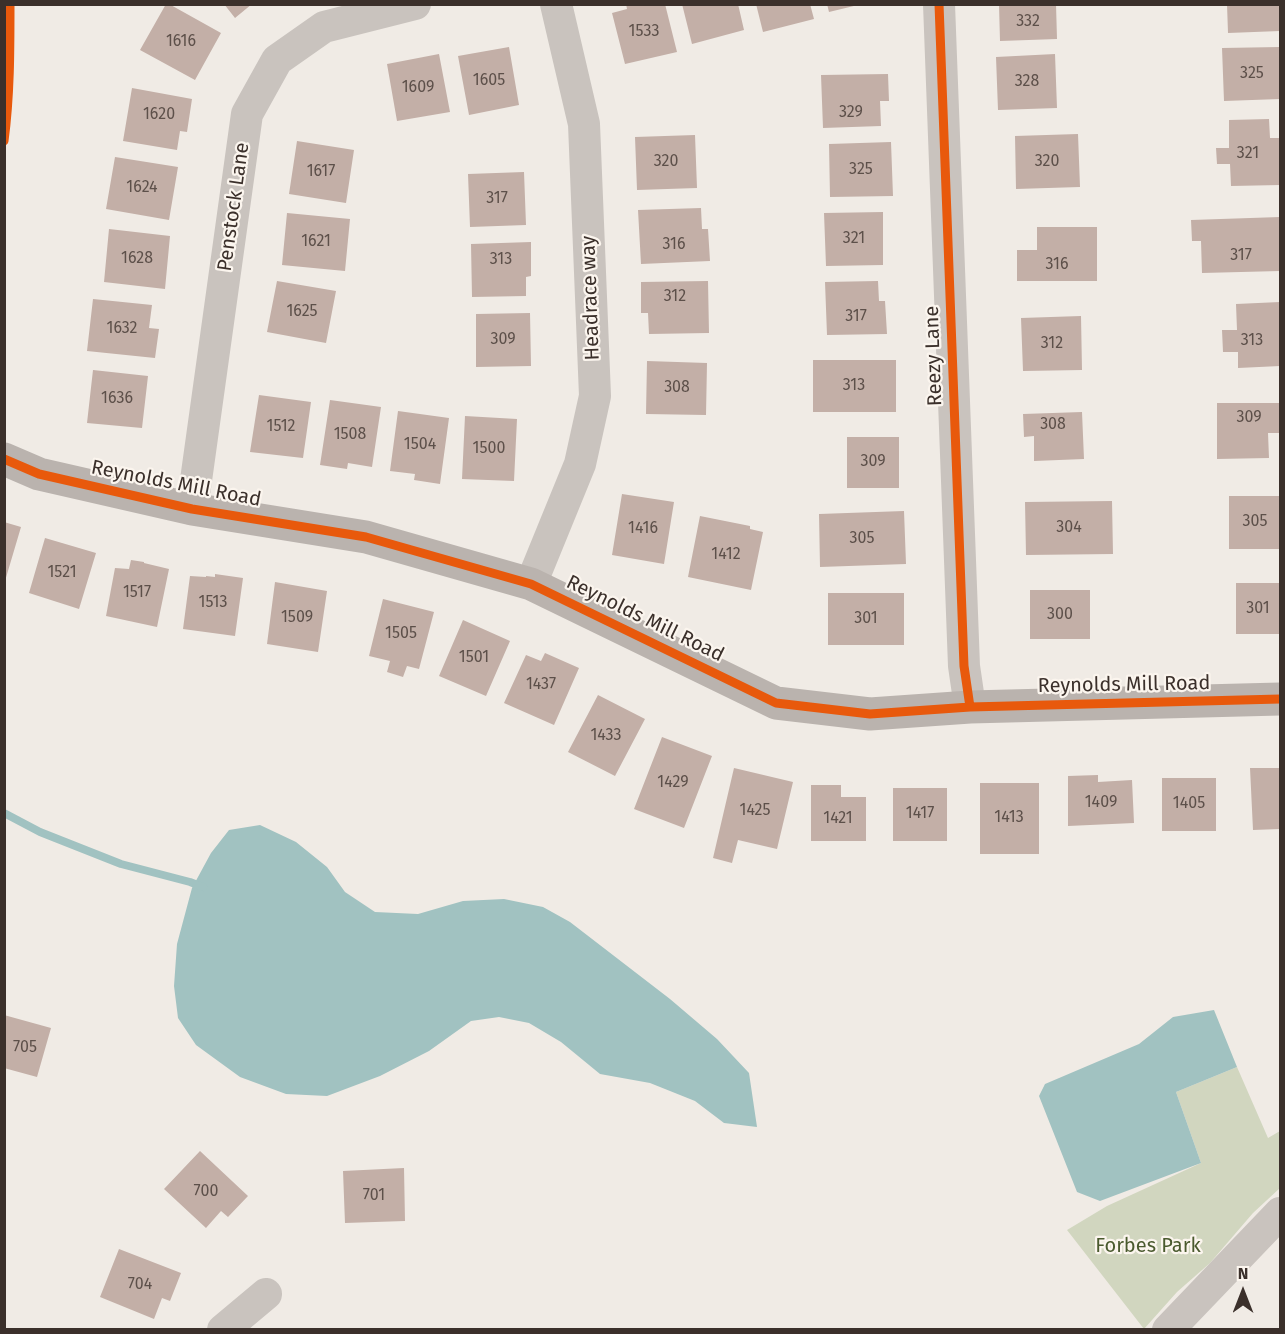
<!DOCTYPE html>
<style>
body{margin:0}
#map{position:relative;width:1285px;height:1334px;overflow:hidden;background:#f0ebe5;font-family:"Fira Sans",sans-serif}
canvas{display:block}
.frame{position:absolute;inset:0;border:6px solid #3b302b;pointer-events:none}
.north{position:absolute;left:1213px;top:1262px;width:60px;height:60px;-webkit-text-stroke:4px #fbf5ee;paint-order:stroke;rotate:0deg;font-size:16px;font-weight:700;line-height:24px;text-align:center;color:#3b302b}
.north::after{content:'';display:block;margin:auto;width:21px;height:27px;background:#3b302b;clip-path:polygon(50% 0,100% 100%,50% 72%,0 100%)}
</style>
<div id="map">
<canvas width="1285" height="1334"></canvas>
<div class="frame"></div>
<div class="north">N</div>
</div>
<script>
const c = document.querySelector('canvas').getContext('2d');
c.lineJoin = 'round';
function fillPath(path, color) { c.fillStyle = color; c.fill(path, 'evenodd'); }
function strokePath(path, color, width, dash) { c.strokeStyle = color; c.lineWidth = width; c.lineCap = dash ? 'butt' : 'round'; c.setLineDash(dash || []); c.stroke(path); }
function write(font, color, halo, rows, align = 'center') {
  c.font = font + ' "Fira Sans",sans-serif'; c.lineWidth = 4.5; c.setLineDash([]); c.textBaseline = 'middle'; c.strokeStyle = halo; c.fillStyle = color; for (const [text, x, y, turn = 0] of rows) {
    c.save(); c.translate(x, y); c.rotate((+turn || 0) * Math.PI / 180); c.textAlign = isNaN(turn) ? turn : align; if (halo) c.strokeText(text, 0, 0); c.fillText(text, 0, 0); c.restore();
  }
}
fillPath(new Path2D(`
 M1237 1067 1268 1138 1280 1131V1188L1253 1213 1210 1263 1177 1292 1144 1329 1067 1230 1107 1206 1201 1163 1176 1092Z`), '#d1d6bf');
fillPath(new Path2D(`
 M260 825 296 842 327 867 345 892 375 912 418 914 463 901 504 899 543 907 570 922 670 999 717 1039 749 1073 757 1127 724 1123 695 1101 650 1083 600 1074 561 1042 529 1023 499 1017 471 1021 429 1051 380 1076 327 1096 286 1094 240 1077 196 1045 178 1018 174 986 177 944 192 888 211 853 229 830Z
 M1214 1010 1237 1067 1176 1092 1201 1163 1100 1201 1077 1192 1039 1096 1045 1084 1139 1044 1173 1017Z`), '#a1c2c1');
strokePath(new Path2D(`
 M4 813 40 832 121 864 190 882 203 887`), '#a1c2c1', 8);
fillPath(new Path2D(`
 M166 4H169L221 33 195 80 140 50Z
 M224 4H252L235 18Z
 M626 4H665L677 52 625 64 612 13 627 9Z
 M682 4H738L744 30 692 44Z
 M756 4H810L814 19 763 32Z
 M827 4H858V5L829 12Z
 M999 4H1056L1057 39 1000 41Z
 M1227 4H1280V31L1228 33Z
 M509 47 519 105 469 115 458 56Z
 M1280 47V99L1224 101 1222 48Z
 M439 54 450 112 397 121 387 64Z
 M1055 54 1057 108 998 110 996 57Z
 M888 74 889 101H880L881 126 823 128 821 75Z
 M132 88 192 99 187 132 180 131 177 150 123 141Z
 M1269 119 1270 138H1280V185L1231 186 1230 164H1217L1216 148H1229V120Z
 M1078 134 1080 187 1016 189 1015 136Z
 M695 135 697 188 637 190 635 137Z
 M297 141 354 150 346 203 289 194Z
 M891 142 893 196 830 197 829 144Z
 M115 157 178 167 169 220 106 209Z
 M524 172 526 225 470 227 468 174Z
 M701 208 702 229H708L710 261 641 264 638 210Z
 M883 212V265L826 266 824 213Z
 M287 213 350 219 345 271 282 265Z
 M1280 217V271L1202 273 1201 241H1192L1191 220Z
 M1037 227H1097V281H1017V250H1037Z
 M109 229 170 236 165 289 104 282Z
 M531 242V276L526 277V296L472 297 471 244Z
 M277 281 336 291 326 343 267 332Z
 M708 281 709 333 649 334 648 313H641V282Z
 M878 281 879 301H885L887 334 827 335 825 282Z
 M93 299 152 305 149 328 159 329 155 358 87 351Z
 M1280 302V366L1238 368V352H1223L1222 330H1237L1236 304Z
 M530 313 531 366 476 367V314Z
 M1081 316 1082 370 1023 371 1021 318Z
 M813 360H896V412H813Z
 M647 361 707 363 706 415 646 414Z
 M93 370 148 376 142 428 87 423Z
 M259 395 311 402 303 458 250 452Z
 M330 400 381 407 372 467 348 463 347 469 320 465Z
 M1217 403H1280V433H1268L1269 458 1217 459Z
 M398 411 449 418 440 484 414 480 415 474 390 471Z
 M1082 412 1084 459 1034 461V436L1024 437 1023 414Z
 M465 416 517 419 514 481 462 479Z
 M847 437H899V488H847Z
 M622 494 674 502 664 564 612 555Z
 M1229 496H1280V549H1229Z
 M1112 501 1113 554 1026 555 1025 502Z
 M904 511 906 564 820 567 819 514Z
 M700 516 750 526V529L763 532 751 590 688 577Z
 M4 522 21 527 5 581H4Z
 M45 538 96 553 79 609 29 593Z
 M131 560 144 562V563L169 569 157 627 106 616 115 568 129 569Z
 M215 574 243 578 235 636 183 629 190 576 206 577V576L215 577Z
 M275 582 327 591 318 652 267 644Z
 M1236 583H1280V634H1236Z
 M1030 590H1090V639H1030Z
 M828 593H904V645H828Z
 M383 599 434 612 419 669 407 666 403 677 387 672 390 661 369 656Z
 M463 620 510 641 486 696 439 676Z
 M545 653 579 668 554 725 504 703 526 655 541 661Z
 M598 695 645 719 615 776 568 752Z
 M662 737 712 756 684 828 634 809Z
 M734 768 793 782 777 849 738 840 732 863 713 858Z
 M1250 768H1280V829L1253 830Z
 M1098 775V782L1132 780 1134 823 1068 826V776Z
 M1162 778H1216V831H1162Z
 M980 783H1039V854H980Z
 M811 785H841V797H866V841H811Z
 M893 788H947V841H893Z
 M4 1015 51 1028 37 1077 4 1068Z
 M200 1151 248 1196 228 1217 221 1211 206 1228 164 1189Z
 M404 1168 405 1221 345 1223 343 1171Z
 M119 1249 181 1273 170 1301 162 1298 154 1319 100 1297Z`), '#c3afa7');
strokePath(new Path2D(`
 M939 4 964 666 970 707
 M192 509 247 114 277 60 324 27 415 4
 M531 584 580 464 595 396 584 124 556 4
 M223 1330 266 1294
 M1168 1330 1280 1213`), '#c9c3be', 32);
strokePath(new Path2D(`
 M4 459 39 474 192 509 366 537 531 584 776 703 870 714 970 707 1280 699`), '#bab3ae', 33);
strokePath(new Path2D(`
 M939 4 964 666 970 707
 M4 141C10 96 10 50 10 4
 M4 459 39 474 192 509 366 537 531 584 776 703 870 714 970 707 1280 699`), '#e8590c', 9);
write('16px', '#5d504a', null, [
 ["332",1028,22],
 ["1533",644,32],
 ["1616",181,42],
 ["325",1252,74],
 ["1605",489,81],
 ["328",1027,82],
 ["1609",418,88],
 ["329",851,113],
 ["1620",159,115],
 ["321",1248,154],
 ["320",666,162],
 ["320",1047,162],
 ["325",861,170],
 ["1617",321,172],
 ["1624",142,188],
 ["317",497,199],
 ["321",854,239],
 ["1621",316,242],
 ["316",674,245],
 ["317",1241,256],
 ["1628",137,259],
 ["313",501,260],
 ["316",1057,265],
 ["312",675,297],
 ["1625",302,312],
 ["317",856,317],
 ["1632",122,329],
 ["309",503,340],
 ["313",1252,341],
 ["312",1052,344],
 ["313",854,386],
 ["308",677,388],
 ["1636",117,399],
 ["309",1249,418],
 ["308",1053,425],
 ["1512",281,427],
 ["1508",350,435],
 ["1504",420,445],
 ["1500",489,449],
 ["309",873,462],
 ["305",1255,522],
 ["304",1069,528],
 ["1416",643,529],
 ["305",862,539],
 ["1412",726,555],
 ["1521",62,573],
 ["1517",137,593],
 ["1513",213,603],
 ["301",1258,609],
 ["300",1060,615],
 ["1509",297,618],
 ["301",866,619],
 ["1505",401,634],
 ["1501",474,658],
 ["1437",541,685],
 ["1433",606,736],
 ["1429",673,783],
 ["1409",1101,803],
 ["1405",1189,804],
 ["1425",755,811],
 ["1417",920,814],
 ["1413",1009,818],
 ["1421",838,819],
 ["705",25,1048],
 ["700",206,1192],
 ["701",374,1196],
 ["704",140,1285]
]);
write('20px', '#3b302b', '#fbf5ee', [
 ["Penstock Lane",234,207,-82],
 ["Headrace way",591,298,-92],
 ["Reezy Lane",934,356,-92],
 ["Reynolds Mill Road",176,484,11],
 ["Reynolds Mill Road",645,619,26],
 ["Reynolds Mill Road",1124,685,-1]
]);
write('20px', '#4a5a2e', '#fbf5ee', [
 ["Forbes Park",1148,1246]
]);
</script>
